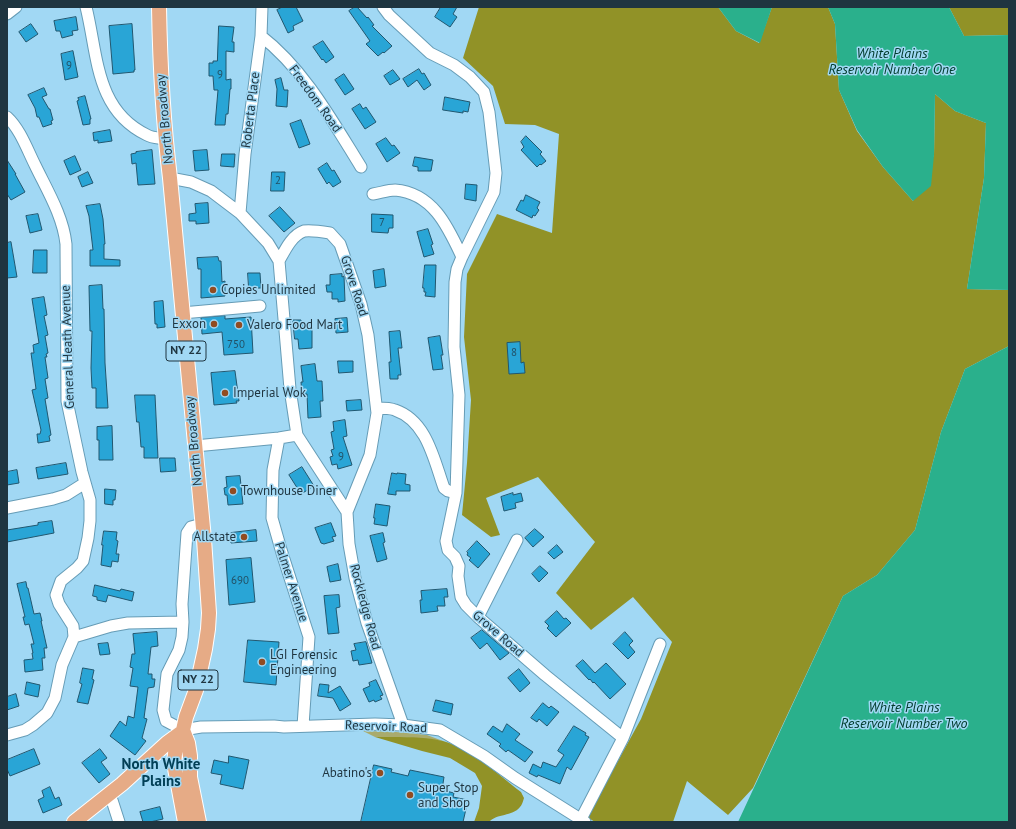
<!DOCTYPE html>
<style>
body{margin:0}
#map{position:relative;width:1016px;height:829px;overflow:hidden;background:#a1d8f4;font-family:"PT Sans",sans-serif}
canvas{display:block}
.frame{position:absolute;inset:0;border:8px solid #1f3540;pointer-events:none}
</style>
<div id="map">
<canvas width="1016" height="829"></canvas>
<div class="frame"></div>
</div>
<script>
const c = document.querySelector('canvas').getContext('2d');
c.lineJoin = 'round';
function fillPath(path, color) { c.fillStyle = color; c.fill(path, 'evenodd'); }
function strokePath(path, color, width, dash) { c.strokeStyle = color; c.lineWidth = width; c.lineCap = dash ? 'butt' : 'round'; c.setLineDash(dash || []); c.stroke(path); }
function write(font, color, halo, rows, align = 'center') {
  c.font = font + ' "PT Sans",sans-serif'; c.lineWidth = 3; c.setLineDash([]); c.textBaseline = 'middle'; c.strokeStyle = halo; c.fillStyle = color; for (const [text, x, y, turn = 0] of rows) {
    c.save(); c.translate(x, y); c.rotate((+turn || 0) * Math.PI / 180); c.textAlign = isNaN(turn) ? turn : align; if (halo) c.strokeText(text, 0, 0); c.fillText(text, 0, 0); c.restore();
  }
}
fillPath(new Path2D(`
 M363 731 396 732 427 735 443 741 417 738 375 737Z`), '#a9ab6d');
fillPath(new Path2D(`
 M479 7H718L736 31 759 43 772 7H828L835 24 839 90 857 131 883 167 913 201 934 155 935 94 955 111 986 123 984 178 967 289 1009 290V346L965 369 941 432 915 530 877 575 843 596 753 788 728 815 687 781 673 822H595L587 817 641 719 672 642 633 597 591 630 556 593 595 542 538 477 486 498 500 535 491 537 462 515 467 463 471 400 464 337 467 274 497 214 552 233 559 134 535 125 505 124 493 86 463 58Z
 M949 7H1009V35L964 36Z
 M375 737C394 737 425 736 443 741 473 750 496 773 521 792L524 798C523 801 522 805 520 807 512 817 497 813 489 822H474L479 808 482 786 475 773 450 758 422 751Z`), '#919227');
fillPath(new Path2D(`
 M718 7H772L760 43 736 31Z
 M828 7H949L964 36 1009 35V290L967 289 984 178 986 123 955 111 935 94 934 155 931 186 913 201 883 167 857 130 839 90 835 24Z
 M1009 346V822H738L843 596 877 575 915 530 941 432 965 369Z`), '#2ab08c');
const building = new Path2D(`
 M283 7H296L303 21 293 26 294 30 288 33 277 10Z
 M355 7H357L367 18 368 17 374 25 372 26 392 46 384 53 383 52 378 56 366 44 370 41 349 11Z
 M441 7H457L453 14 457 17 450 27 435 17Z
 M76 17 78 30 72 31 73 35 62 38 60 31H56L54 21Z
 M31 24 38 34 26 42 19 32Z
 M132 24 135 70H134V72L113 74 109 26Z
 M219 26 234 27 232 42H234V52L226 51V80L231 79V89H230L228 114H226L225 125H215L218 90H214L213 76H209V63H213V61H217Z
 M323 41 334 57 326 63 323 59 322 60 313 47Z
 M73 51 78 77 65 80 61 54Z
 M419 69 422 74 424 73 431 85 424 90 417 80 408 87 403 79Z
 M393 70 400 79 390 85 384 76Z
 M344 74 354 89 345 95 335 80Z
 M281 78 284 90H288L287 107 276 106 277 89 275 80Z
 M44 88 47 95 42 97 49 109H50L53 120 51 121 52 124 43 127 39 117H37L35 108 28 95Z
 M85 96 91 119H90V124L83 125 77 101 79 100 78 98Z
 M445 97 470 102 468 112 463 111V113L443 110Z
 M360 104 363 109 366 107 376 122 365 129 352 109Z
 M301 120 310 144 299 148 290 124Z
 M110 130 112 141 98 143V140L94 141 93 133Z
 M526 136 542 152 540 154 546 161 541 165 540 164 537 167 521 150 524 147 521 142Z
 M386 138 392 146 394 145 400 153 387 162 376 144Z
 M152 150 155 184 138 185 136 163 132 164 131 154 136 153V152Z
 M207 150 209 170 195 171 193 151Z
 M222 154H235L234 167 221 166Z
 M75 156 81 170 70 175 64 161Z
 M415 157 433 160 431 171H418V167L413 166Z
 M7 160 16 174H15L25 192 11 200 7 194Z
 M327 163 332 171 334 170 341 182 333 187 329 182 327 184 318 169Z
 M88 172 93 183 82 187 78 177Z
 M272 172H285L284 191H271Z
 M466 184 477 185 476 201 465 199Z
 M526 195 540 202 537 208 539 210 535 216 533 215 532 218 516 210 521 200 523 201Z
 M208 203 209 223 196 224V221H189V214L196 213 195 204Z
 M100 204 103 219 105 244H104V259L120 260V266H90V250H93L89 216 86 206Z
 M280 207 295 223 284 232 269 216Z
 M38 214 42 230 30 233 26 216Z
 M372 214 393 215V228H389L388 233 372 232Z
 M428 229 433 244 431 245 434 254 424 257 417 232Z
 M11 242 17 277 7 278V243Z
 M34 250H47V273H33Z
 M218 257 219 261H221L222 282 225 281V296L201 298V269H198L197 258Z
 M425 265H436L435 297 425 296 426 292H424V288H423Z
 M384 269 386 286 375 288 373 271Z
 M248 273H260L261 288H249Z
 M342 274V277L344 276 345 301 338 302V299H332V292H327L326 285H330V275Z
 M102 285 103 309H104L105 363 108 408H96V388H92L91 368 92 331H90L89 286Z
 M44 297 47 315 44 316 48 335 45 336 48 353 46 354 47 357H45L48 378 45 379 48 398 45 399 51 435 49 436 50 441 38 443 37 434H40L41 430 32 390 36 389 31 353H34L33 345 39 343 32 299Z
 M163 301 165 327 157 328V324H155L154 302Z
 M225 316V319L251 317 253 353 224 355 222 332 202 334 201 318Z
 M347 318 348 332 336 333 335 319Z
 M293 320H301L302 324 312 323V348L299 349 298 339H295Z
 M400 331 402 348H398L401 375H398V379H390L389 362H391L389 332Z
 M440 336 443 355H441L443 369 433 370 428 338Z
 M520 342 521 363 524 362 525 373 509 374 507 343Z
 M338 361H353V372L339 373Z
 M315 364 317 381H322L323 401H320L321 417 308 418 307 394H302L301 382H303L301 366Z
 M235 371 239 401H236L237 403 214 405 211 373Z
 M135 395H155L158 458H144V447H141L139 422H137Z
 M361 400 362 410 347 411 346 401Z
 M345 420 347 436 343 437 352 465 338 469 337 464 332 465 330 457 333 456 331 450 334 449 331 432 334 431 333 422Z
 M112 426 113 460H99V440H97V427Z
 M160 458H175L176 471 161 472Z
 M66 463 68 474 38 479 36 468Z
 M302 467 314 486 301 494 289 475Z
 M17 470 19 483 7 485V472Z
 M392 473 397 474V473L406 474 405 484 410 485V491H396V495L388 494Z
 M240 476 243 504 228 505 227 495H225L224 488 227 487 226 477Z
 M105 489 116 490 115 500H113V505L105 504Z
 M513 493V495L521 493 523 501 515 503 516 508 504 511 501 497Z
 M376 504 390 506 387 526 374 524 375 518H374Z
 M52 521 54 533 7 542V530L38 525V523Z
 M331 523 336 536 332 537 334 541 324 544 321 543 315 528Z
 M535 529 544 537 533 547 525 538Z
 M256 530 257 541 231 543V533Z
 M104 531 117 532 116 540 118 541 116 554H119L118 562 112 561 111 567 101 565 103 545H102Z
 M383 533 385 542 383 543 387 559 377 562 370 536Z
 M477 541 490 554 478 568 469 560 471 558 467 555 468 553 467 552Z
 M557 545 563 552 554 559 548 553Z
 M251 558 255 602 229 605 226 560Z
 M338 564 341 580 330 582 327 567Z
 M540 566 548 573 539 582 532 574Z
 M26 582 27 588H28L34 614 40 613 42 621H41L47 648H44L45 658H42L43 670 25 672 24 660 33 659 32 653H33L31 644H34L29 624 25 625 23 617H25L17 584Z
 M95 585 120 591 121 589 134 592 132 601 108 595 106 602 97 600V597L93 596Z
 M447 589 448 597H444L445 606H437L438 611 421 613 420 600H422L421 591Z
 M339 595 340 607 336 608 339 633 328 634 324 596Z
 M557 611 564 619 566 618 571 623 556 637 547 628 549 626 545 622Z
 M482 630 509 653 500 660 487 643 480 649 471 638Z
 M157 632 158 646 151 647 148 674H152V679H155L154 687 148 688 144 718 147 719 142 738 146 741 135 755 110 736 120 721 126 726 128 716 134 718 138 687 130 686 133 668 130 667 132 654H135L133 634Z
 M625 632 633 641 629 645 635 652 628 659 613 644Z
 M248 640 279 642 276 685 244 682Z
 M366 642 372 663 359 665 358 660 353 661 351 651 356 650 354 644Z
 M108 643 110 654 100 655 98 644Z
 M583 660 595 673 606 663 626 684 610 699 594 682 593 683 590 679 589 680 576 666Z
 M83 668 94 670 92 679 94 680 88 704 77 702 82 684 80 683Z
 M519 669 530 683 520 692 508 678Z
 M376 680 383 695 380 696 382 699 375 702 374 700 369 702 363 689 370 686 369 683Z
 M27 682 40 685 38 697 25 694Z
 M320 684 329 685 328 693 340 686 351 704 340 711 333 698 318 696Z
 M16 694 19 706 7 710V697Z
 M436 700 453 704 451 715 433 711Z
 M543 703 549 708 551 706 559 712 547 726 539 719 537 722 531 718Z
 M507 724 520 734 515 740 533 752 525 762 508 750 506 752 499 746 501 744 487 734 493 726 502 732Z
 M574 726 586 733 585 735 589 737 571 770 567 767 560 784 538 775 537 777 529 773 533 764 541 768 543 762 556 767 564 755 558 751Z
 M34 749 40 764 10 776 7 769V760Z
 M100 749 107 758 101 762 110 774 99 783 82 763Z
 M229 756 249 760 243 789 220 784 222 775 211 773 214 760 228 763Z
 M374 765 392 769 391 772 408 776 410 770 444 777 442 790 454 793 453 797 468 800 463 822H361Z
 M50 787 55 799 59 797 62 805 43 813 38 800 44 797 42 791Z
 M160 807 163 819 150 822H143L140 812Z`);
fillPath(building, '#29a5d6');
strokePath(building, '#21576f', 1);
const minor = new Path2D(`
 M86 7C98 55 95 110 147 135 152 138 160 138 165 139
 M383 7 389 15 430 53 454 65 470 77 484 92 489 112 496 173 494 192 462 257 457 269 455 282 454 347 459 395 456 493 446 541 448 550 455 557 459 566 458 576 461 597 466 605 478 617 545 675 623 738
 M7 14 16 7
 M261 36C304 69 333 122 361 167
 M7 117C20 129 27 149 35 165 47 190 63 216 66 244L67 401 82 472 90 500V521L88 538 83 561 77 568 61 581 56 595 59 604 73 626 74 637 62 665 55 698 47 713 33 725 25 730 7 735
 M170 178 191 182 211 191 240 213 268 243 279 261 290 389 297 435 347 512 349 544 355 578 367 623 403 725
 M373 194C380 193 388 190 395 190 433 193 448 227 462 257
 M240 213 245 154 261 36 262 7
 M279 261C285 250 292 235 304 231 310 230 324 232 330 233L340 244 361 304 368 335 377 413 370 455 347 512
 M182 313 260 306
 M377 408C382 408 390 408 395 410 427 421 434 460 444 488L448 491 456 493
 M279 438 273 470 272 518 282 553 309 637 303 726
 M195 446 279 438 297 435
 M7 508 53 499 66 495 85 483
 M202 524 191 527 187 533 182 604 183 622 182 637 179 650 167 674 163 710 166 721 183 730 201 727 274 726 284 727 375 724 403 725 440 730 484 756 515 778 585 822
 M478 617 517 540
 M74 637 111 626 128 623 183 622
 M110 794 119 822
 M581 819 623 738 660 644`);
const major = new Path2D(`
 M159 7C160 64 163 121 170 178L204 539 209 613 208 629 205 649 196 690 186 717 183 730 176 745 174 763 185 822
 M183 730 188 743 190 756V777L199 822
 M74 822 122 784 167 743 182 732`);
strokePath(minor, '#669cb6', 13);
strokePath(major, '#fff', 16);
strokePath(minor, '#fff', 11);
strokePath(major, '#e6ab86', 14);
for (const [x, y, r, color] of [
 [213,290,4,"#914c21"],
 [214,324,4,"#914c21"],
 [239,325,4,"#914c21"],
 [225,393,4,"#914c21"],
 [233,491,4,"#914c21"],
 [244,537,4,"#914c21"],
 [262,662,4,"#914c21"],
 [380,773,4,"#914c21"],
 [410,795,4,"#914c21"]
]) { const dot = new Path2D(); dot.arc(x, y, r, 0, 2 * Math.PI); c.fillStyle = color; c.fill(dot); strokePath(dot, '#a1d8f4', 1.5); }
write('11px', '#225166', null, [
 ["9",69,66],
 ["9",220,75],
 ["2",278,181],
 ["7",382,223],
 ["750",236,345],
 ["8",514,353],
 ["9",341,457],
 ["690",240,581]
]);
for (const [x, y, w] of [
 [186,351,40],
 [198,680,40]
]) { const box = new Path2D(); box.roundRect(x - w / 2, y - 10, w, 20, 3); c.fillStyle = '#a1d8f4'; c.fill(box); strokePath(box, '#1f3540', 1); }
write('bold 12px', '#1f3540', null, [
 ["NY 22",186,351],
 ["NY 22",198,680]
]);
write('13px', '#1f3540', '#a1d8f4', [
 ["Freedom Road",315,99,54],
 ["Roberta Place",251,110,-83],
 ["North Broadway",165,119,-95],
 ["Grove Road",354,286,72],
 ["General Heath Avenue",68,347,-92],
 ["North Broadway",194,441,-95],
 ["Palmer Avenue",291,582,72],
 ["Rockledge Road",365,607,75],
 ["Grove Road",498,634,41],
 ["Reservoir Road",386,727,2]
]);
write('13px', '#1f3540', '#a1d8f4', [
 ["Copies Unlimited",221,290],
 ["Exxon",206,324,"right"],
 ["Valero Food Mart",247,325],
 ["Imperial Wok",233,393],
 ["Townhouse Diner",241,491],
 ["Allstate",236,537,"right"],
 ["LGI Forensic",270,655],
 ["Engineering",270,670],
 ["Abatino's",372,773,"right"],
 ["Super Stop",418,788],
 ["and Shop",418,803]
], 'left');
write('italic 14px', '#013b2c', '#a1d8f4', [
 ["White Plains",892,54],
 ["Reservoir Number One",892,70],
 ["White Plains",904,708],
 ["Reservoir Number Two",904,724]
]);
write('bold 15px', '#024057', '#a1d8f4', [
 ["North White",161,765],
 ["Plains",161,782]
]);
</script>
